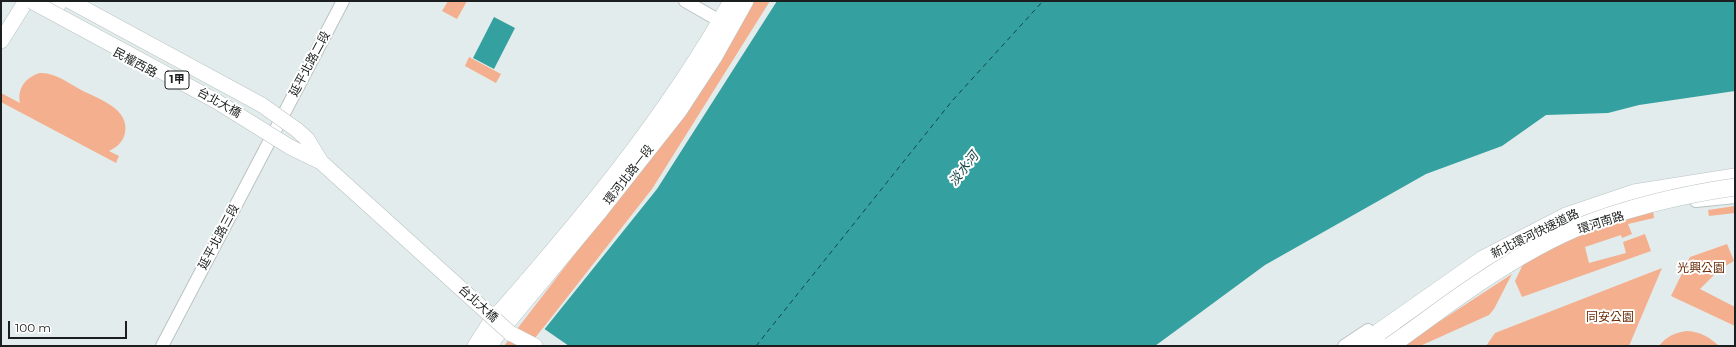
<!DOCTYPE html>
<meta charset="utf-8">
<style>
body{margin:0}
#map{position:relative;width:1736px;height:347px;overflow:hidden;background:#e3ecec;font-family:Montserrat,sans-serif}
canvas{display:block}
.frame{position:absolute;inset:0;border:2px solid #1c1f1f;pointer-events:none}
.scale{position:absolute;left:8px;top:321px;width:119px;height:18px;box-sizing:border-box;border:2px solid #1c1f1f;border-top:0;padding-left:5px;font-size:12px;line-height:14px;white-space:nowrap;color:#1c1f1f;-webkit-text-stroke:3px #fff;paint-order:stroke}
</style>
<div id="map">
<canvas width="1736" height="347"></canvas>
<div class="frame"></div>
<div class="scale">100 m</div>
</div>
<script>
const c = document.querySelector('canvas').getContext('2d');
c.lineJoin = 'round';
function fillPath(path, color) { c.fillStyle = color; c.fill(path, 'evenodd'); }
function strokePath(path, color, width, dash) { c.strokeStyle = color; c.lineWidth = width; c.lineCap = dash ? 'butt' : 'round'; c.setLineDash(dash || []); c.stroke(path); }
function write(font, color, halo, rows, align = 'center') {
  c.font = font + ' Montserrat,"Noto Sans TC",sans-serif'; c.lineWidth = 4; c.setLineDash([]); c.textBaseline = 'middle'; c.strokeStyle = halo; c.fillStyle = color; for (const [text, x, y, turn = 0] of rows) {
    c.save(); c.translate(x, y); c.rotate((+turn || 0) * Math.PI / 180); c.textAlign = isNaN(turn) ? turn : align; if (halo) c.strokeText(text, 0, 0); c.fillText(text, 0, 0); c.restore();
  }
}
fillPath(new Path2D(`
 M448 1H467L457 19 442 11Z
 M748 1H770L652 189 529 346H504L681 116Z
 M469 57 501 74 496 83 465 66Z
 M40 73C55 72 70 84 83 91 99 99 130 109 125 133 123 142 117 147 109 151L119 156 116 163 1 102V93L20 103C17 88 26 77 40 73Z
 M1735 206V213L1709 216 1708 210Z
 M1653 210 1654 218 1628 224 1632 234 1622 238 1621 235 1585 247 1589 263 1626 253 1623 242 1645 234 1651 251 1522 297 1515 281 1527 256 1628 215Z
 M1727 244 1734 261 1720 269 1700 289 1735 307V326L1671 296 1690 257Z
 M1662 268 1629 346H1486L1495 333Z
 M1512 274 1494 309 1489 315 1420 346H1405V344Z
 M1687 331C1701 332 1709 337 1719 346H1659C1667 336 1674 333 1687 331Z`), '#f4af8e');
fillPath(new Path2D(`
 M777 1H1735V91L1639 105 1608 113 1546 115 1502 146 1426 174 1265 265 1155 346H531L657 189Z
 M494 17 515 28 494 69 473 58Z`), '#34a0a0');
fillPath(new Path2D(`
 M543 328 569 346H529Z`), '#e3ecec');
strokePath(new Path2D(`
 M756 346 952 101 1043 1`), '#154545', 1, [5, 4]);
const minor = new Path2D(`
 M685 1 720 21
 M1696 201 1735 197
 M162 346 343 1
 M1344 346 1368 330
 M1377 346 1396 333`);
const major = new Path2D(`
 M50 1 58 5
 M1 41 26 1
 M510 333 535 346
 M475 346 489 324C578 223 665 119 731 1
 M491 346 495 338 598 214 680 110 714 58 746 1`);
const highway = new Path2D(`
 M1359 346 1483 259 1566 216 1634 193 1735 177`);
strokePath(minor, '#bac3c2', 14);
strokePath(major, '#bac3c2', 16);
strokePath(highway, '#bac3c2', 18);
strokePath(minor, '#fff', 12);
strokePath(major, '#fff', 15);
strokePath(highway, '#fff', 17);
const majorBridge = new Path2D(`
 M31 1 216 101 290 147 321 162 510 333
 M70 1 262 105 297 130 307 139 321 162`);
const highwayBridge = new Path2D(`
 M1390 346C1415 329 1439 310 1464 293 1497 270 1537 245 1574 229 1625 208 1680 195 1735 187`);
strokePath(majorBridge, '#bac3c2', 16, []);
strokePath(highwayBridge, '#bac3c2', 18, []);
strokePath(majorBridge, '#fff', 15);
strokePath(highwayBridge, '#fff', 17);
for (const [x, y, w] of [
 [177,80,24]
]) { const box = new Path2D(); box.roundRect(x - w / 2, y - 9, w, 18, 3); c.fillStyle = '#fff'; c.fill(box); strokePath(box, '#1c1f1f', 1); }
write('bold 11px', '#1c1f1f', null, [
 ["1甲",177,80]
]);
write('12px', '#1c1f1f', '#fff', [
 ["民權西路",135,63,28],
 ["延平北路二段",310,64,-62],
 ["台北大橋",219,103,29],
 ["環河北路一段",629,175,-52],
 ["環河南路",1601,223,-18],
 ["新北環河快速道路",1535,234,-26],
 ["延平北路三段",219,237,-62],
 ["台北大橋",478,304,42]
]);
write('12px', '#692b04', '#fff', [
 ["光興公園",1701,268],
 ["同安公園",1610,317]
]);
write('italic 13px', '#154545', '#fff', [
 ["淡水河",964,169,-52]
]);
</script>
